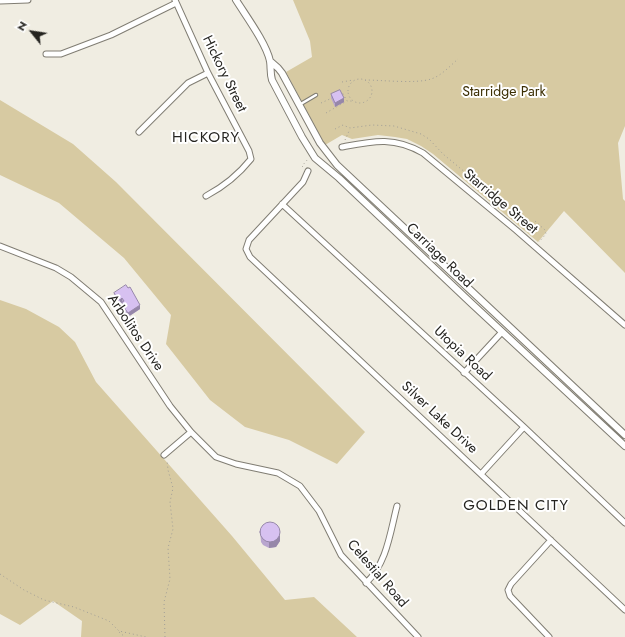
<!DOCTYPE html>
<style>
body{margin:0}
#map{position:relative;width:625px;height:637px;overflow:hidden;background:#f0ede2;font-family:Jost,sans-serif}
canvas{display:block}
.north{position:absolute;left:12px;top:12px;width:40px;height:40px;-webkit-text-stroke:3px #fff;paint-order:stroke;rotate:300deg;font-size:11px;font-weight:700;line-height:16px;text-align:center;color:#252420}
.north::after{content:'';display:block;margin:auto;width:14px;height:18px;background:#252420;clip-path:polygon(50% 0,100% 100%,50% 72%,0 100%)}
</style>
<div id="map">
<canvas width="625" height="637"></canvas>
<div class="north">N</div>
</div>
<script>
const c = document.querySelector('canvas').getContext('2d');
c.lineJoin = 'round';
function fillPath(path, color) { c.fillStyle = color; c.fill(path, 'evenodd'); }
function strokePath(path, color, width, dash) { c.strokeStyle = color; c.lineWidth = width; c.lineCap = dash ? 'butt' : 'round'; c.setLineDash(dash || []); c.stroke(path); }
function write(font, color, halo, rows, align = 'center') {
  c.font = font + ' Jost,sans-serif'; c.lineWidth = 4; c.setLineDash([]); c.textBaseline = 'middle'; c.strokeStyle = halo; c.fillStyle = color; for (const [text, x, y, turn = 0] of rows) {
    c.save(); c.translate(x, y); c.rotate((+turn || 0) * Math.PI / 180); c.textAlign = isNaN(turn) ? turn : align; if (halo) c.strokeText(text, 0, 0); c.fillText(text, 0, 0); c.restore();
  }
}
fillPath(new Path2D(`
 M293 0H625V126L618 143 623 199 625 201V273L564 211 538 242 433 154 421 146 407 139 395 137 378 135 352 139 342 135 325 145 286 72 312 57 310 41Z
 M0 100 73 144 116 182 365 432 337 464 289 440 245 427 210 400 166 344 171 315 124 258 59 203 0 175Z
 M0 300 26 309 59 327 75 342 96 382 232 536 285 600 314 597 357 637H81L82 621 53 601 20 625 0 614Z`), '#d7caa2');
const service = new Path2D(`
 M299 105 316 95`);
const minor = new Path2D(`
 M175 0 208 73 249 151 251 159C239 174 223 187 206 196
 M0 1 28 0
 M46 54H61L111 35 176 3
 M139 132 188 83 208 73
 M342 147C373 141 394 136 423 153L516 230 625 325
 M308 171 303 182 249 240 246 249 250 257 625 610
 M282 204 524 427 625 523
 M0 246 56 268 71 277 101 302 170 406 191 432 216 457 236 464 278 473 300 486 319 511 341 555 418 637
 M464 373 502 332
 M164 455 191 432
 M481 474 524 427
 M366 583C387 563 390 533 397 506
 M549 637 510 596 508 590 511 584 551 540`);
const tertiary = new Path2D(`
 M236 0C246 16 266 43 270 61 271 68 270 73 272 80L302 137 315 158 339 178 471 303 625 446
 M270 61 278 68 282 73 320 143 337 165 625 435`);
strokePath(service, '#807d73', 4.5);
strokePath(minor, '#807d73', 7);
strokePath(tertiary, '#807d73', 8);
strokePath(new Path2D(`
 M348 91a12 12 0 1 1 24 0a12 12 0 1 1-24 0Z
 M365 80C382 80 416 84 431 79 441 76 450 66 458 59
 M342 82 353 80
 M340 93 342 92 347 101H353
 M321 103 332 98
 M326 113 345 102 344 101
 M335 129 343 125 350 128 372 125 394 126 421 134 429 139 443 154 472 178 469 183
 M345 140 350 129
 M303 167 302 166 308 159
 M535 221 545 230 546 234 539 242
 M0 574 24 590 44 600 74 607 109 621 119 631 146 637
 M119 632 125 637
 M165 637 164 602 170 579 168 548 173 529 170 502 173 488 168 470 167 460`), '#a29f97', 1, [1, 3]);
strokePath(service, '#fff', 2.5);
strokePath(minor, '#fff', 5);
strokePath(tertiary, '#fff', 6);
fillPath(new Path2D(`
 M331 94 344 102 335 107 331 98Z
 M114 293 140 309 128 317 123 310 122 306V303L120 304 114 297Z
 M260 530 280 541 276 547 269 548 263 545 261 542Z`), '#b9a6cf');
fillPath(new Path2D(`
 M344 98V102L335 107V103Z
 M122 298V302L120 304V300Z
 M140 305V309L128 317V313Z
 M280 535V541L276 547 269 548V542Z`), '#9687a9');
const building = new Path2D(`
 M340 90 344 98 335 103 331 94Z
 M126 285 128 288 130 287 140 305 128 313 123 306 122 302 124 301 122 298 120 300 114 293Z
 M260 532a10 10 0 1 1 20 0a10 10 0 1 1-20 0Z`);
fillPath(building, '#d7c1f1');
strokePath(building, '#9687a9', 1);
write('14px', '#252420', '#fff', [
 ["Hickory Street",224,74,64],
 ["Starridge Street",500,202,40],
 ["Carriage Road",439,256,44],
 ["Arbolitos Drive",135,333,56],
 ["Utopia Road",462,354,43],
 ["Silver Lake Drive",439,418,43],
 ["Celestial Road",377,574,49]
]);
write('14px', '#3b2e03', '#fff', [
 ["Starridge Park",504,93]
]);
c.letterSpacing = '1px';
write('15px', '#252420', '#fff', [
 ["HICKORY",206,138],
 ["GOLDEN CITY",516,506]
]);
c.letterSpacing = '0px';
</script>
